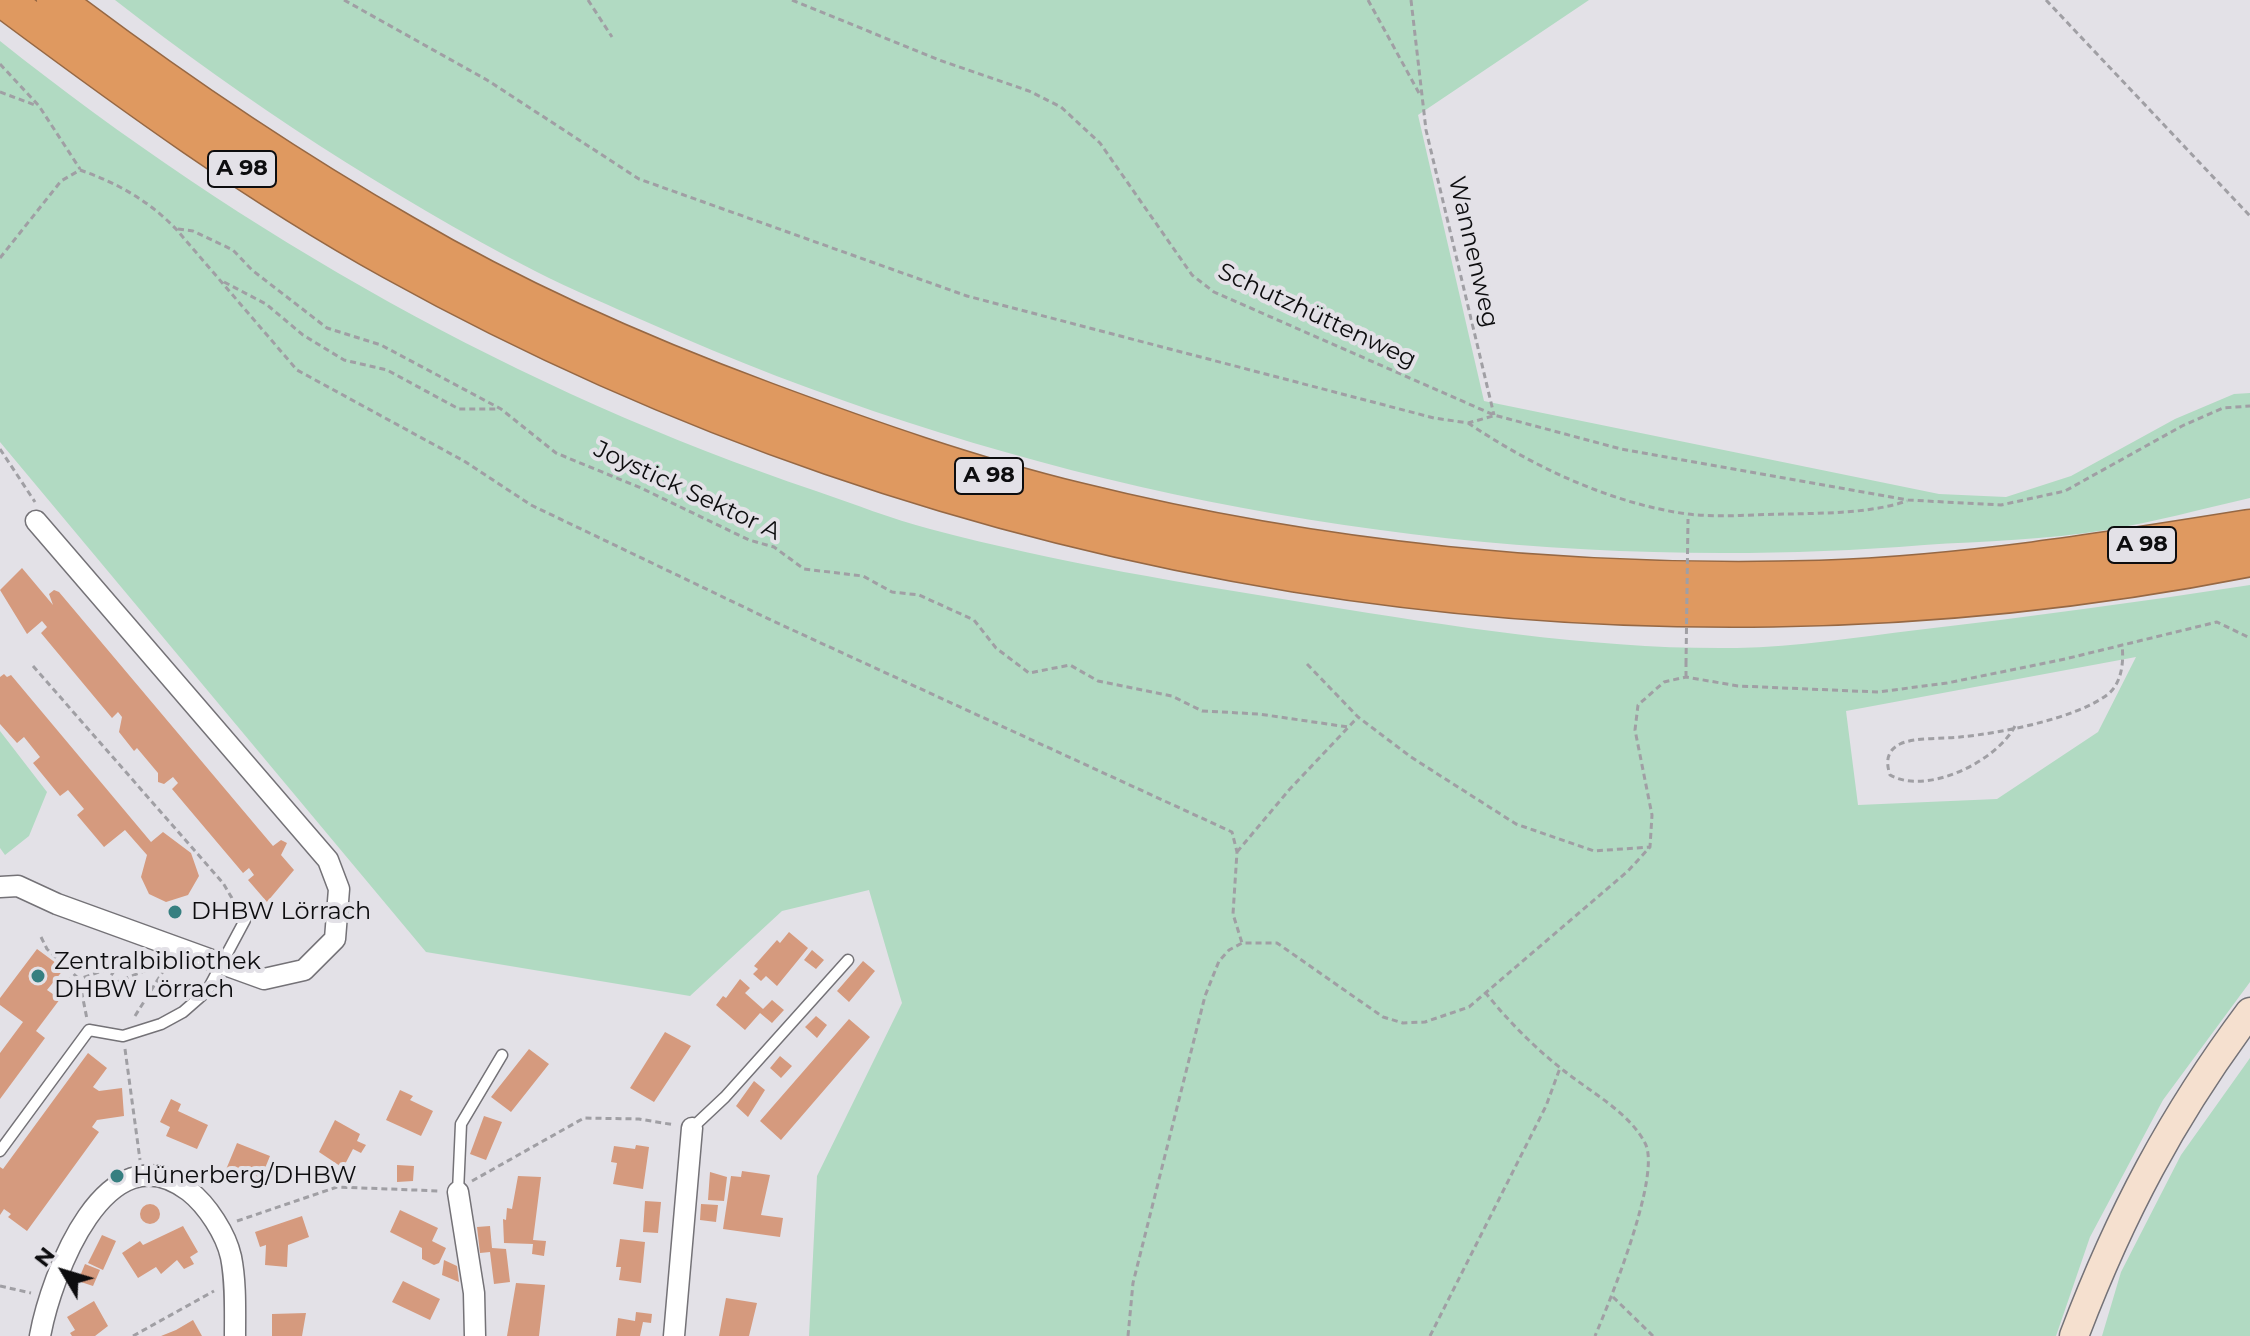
<!DOCTYPE html>
<meta charset="utf-8">
<style>
body{margin:0}
#map{position:relative;width:2250px;height:1336px;overflow:hidden;background:#e3e1e7;font-family:Montserrat,sans-serif}
canvas{display:block}
.north{position:absolute;left:24px;top:1232px;width:80px;height:80px;-webkit-text-stroke:6px #e3e1e7;paint-order:stroke;rotate:308deg;font-size:22px;font-weight:700;line-height:32px;text-align:center;color:#0d0d0f}
.north::after{content:'';display:block;margin:auto;width:28px;height:36px;background:#0d0d0f;clip-path:polygon(50% 0,100% 100%,50% 72%,0 100%)}
</style>
<div id="map">
<canvas width="2250" height="1336"></canvas>
<div class="north">N</div>
</div>
<script>
const c = document.querySelector('canvas').getContext('2d');
c.lineJoin = 'round';
function fillPath(path, color) { c.fillStyle = color; c.fill(path, 'evenodd'); }
function strokePath(path, color, width, dash) { c.strokeStyle = color; c.lineWidth = width; c.lineCap = dash ? 'butt' : 'round'; c.setLineDash(dash || []); c.stroke(path); }
function write(font, color, halo, rows, align = 'center') {
  c.font = font + ' Montserrat,sans-serif'; c.lineWidth = 8; c.setLineDash([]); c.textBaseline = 'middle'; c.strokeStyle = halo; c.fillStyle = color; for (const [text, x, y, turn = 0] of rows) {
    c.save(); c.translate(x, y); c.rotate((+turn || 0) * Math.PI / 180); c.textAlign = isNaN(turn) ? turn : align; if (halo) c.strokeText(text, 0, 0); c.fillText(text, 0, 0); c.restore();
  }
}
fillPath(new Path2D(`
 M115 0H1589L1418 115 1484 401 1939 494 2006 497 2071 476 2175 419 2234 394 2250 393V498C2202 509 2154 522 2106 530 2047 540 1984 541 1924 545 1491 580 1046 500 649 323 611 306 572 290 535 271 387 194 246 102 115 0Z
 M0 41C245 236 519 391 816 491 854 504 892 519 930 529 1058 563 1189 584 1319 605 1456 627 1599 650 1737 648 1797 647 1857 637 1917 630 2028 617 2139 602 2250 585V982L2163 1100 2090 1237 2056 1336H809L817 1176 902 1003 869 890 782 911 690 996 426 952 0 442ZM2136 657 2098 732 1997 799 1858 805 1846 711Z
 M0 731 47 792 29 836 5 855 0 848Z
 M2250 1058V1336H2102L2121 1272 2181 1155Z`), '#b1dac2');
fillPath(new Path2D(`
 M22 568 53 605 49 594 54 590 59 592 273 846 281 840 287 843 281 855 294 870 267 902 248 880 254 875 249 868 243 873 172 789 178 783 173 777 164 784 158 782V773L137 748 134 751 119 732 122 717 118 712 112 718 41 633 47 627 42 621 27 634 0 590Z
 M4 674 7 677 11 675 151 842 163 832 191 853 199 876 188 895 166 902 149 894 141 877 147 855 125 830 104 847 77 815 84 809 68 790 60 796 33 763 40 757 24 737 17 743 0 724V677Z
 M789 932 808 948 777 986 766 976 761 981 753 974 758 969 754 966 777 940 780 943Z
 M37 949 64 969 47 990 60 999 36 1031 45 1038 0 1099V1053L23 1022 0 1005V998Z
 M812 950 824 960 816 969 804 960Z
 M863 961 875 971 849 1002 837 991Z
 M740 979 750 988 745 993 763 1009 772 1000 784 1010 772 1023 760 1013 745 1030 716 1005 723 996 726 998Z
 M816 1016 827 1025 817 1038 805 1027Z
 M849 1019 870 1037 781 1140 760 1121Z
 M665 1032 691 1046 654 1102 630 1088Z
 M529 1049 549 1064 511 1112 491 1097Z
 M88 1053 107 1068 93 1087 99 1091 122 1088 124 1116 97 1120 92 1127 99 1132 27 1231 8 1217 11 1214 4 1209 0 1215V1167L3 1169Z
 M780 1056 792 1066 781 1078 770 1068Z
 M754 1081 765 1090 748 1117 736 1106Z
 M400 1090 413 1096 410 1100 433 1111 421 1136 386 1120Z
 M171 1099 181 1104 178 1111 208 1125 197 1149 166 1136 170 1127 160 1122Z
 M484 1116 502 1122 486 1160 470 1154Z
 M335 1120 360 1134 357 1141 366 1145 361 1153 353 1149 343 1168 319 1152Z
 M237 1143 270 1156 261 1178 239 1169 236 1177 225 1172Z
 M636 1145 649 1147 643 1189 613 1184 617 1163 611 1162 614 1146 635 1149Z
 M397 1165 414 1166 413 1181 397 1182Z
 M742 1171 770 1175 761 1215 783 1218 780 1237 723 1229 731 1176 741 1177Z
 M710 1172 727 1177 724 1201 708 1200Z
 M518 1176 541 1177 533 1240 546 1241 544 1256 532 1254 533 1244 504 1243 503 1219 506 1220 507 1208 512 1209Z
 M645 1201 661 1202 658 1233 643 1232Z
 M140 1214a10 10 0 1 1 20 0a10 10 0 1 1-20 0Z
 M701 1204 718 1205 716 1222 700 1220Z
 M400 1210 438 1228 432 1241 446 1248 439 1263 434 1265 422 1259V1248L390 1232Z
 M302 1216 309 1237 288 1245 287 1267 265 1265 266 1245 260 1247 255 1232Z
 M183 1226 198 1252 190 1257 194 1264 184 1269 177 1260 161 1274 156 1267 138 1278 122 1253 140 1241 143 1245Z
 M490 1226 492 1248 506 1249 510 1282 494 1284 490 1252 480 1253 477 1227Z
 M102 1235 116 1241 103 1270 88 1263Z
 M620 1239 645 1242 641 1283 619 1280 621 1267H616Z
 M444 1260 457 1266 459 1282 442 1275Z
 M85 1264 100 1270 93 1286 78 1281Z
 M403 1281 440 1299 430 1320 392 1302Z
 M516 1283 545 1285 539 1336H507Z
 M726 1298 757 1303 749 1336H719Z
 M94 1301 108 1326 95 1336H72L70 1333 75 1330 67 1317Z
 M636 1312 652 1314 651 1323 643 1322 640 1336H616L618 1318 635 1321Z
 M306 1313 302 1336H272V1314Z
 M193 1320 202 1336H161L176 1330Z`), '#d59a7e');
const service = new Path2D(`
 M692 1128 725 1097 848 960
 M0 1151 89 1030 123 1036 161 1024 183 1012 207 991 245 920
 M458 1192 461 1124 502 1055`);
const minor = new Path2D(`
 M0 887 18 886 57 904 264 979 304 970 335 939 339 889 328 860 36 521
 M458 1192 474 1293 475 1336
 M40 1336C51 1276 106 1127 189 1191 207 1205 226 1234 231 1257 236 1282 235 1310 235 1336
 M674 1336 692 1128`);
const secondary = new Path2D(`
 M2074 1336C2120 1215 2172 1116 2250 1012`);
const motorway = new Path2D(`
 M4 0C129 93 255 185 392 261 954 573 1619 683 2250 558
 M55 0C167 85 283 164 405 234 519 301 642 355 766 401 868 439 971 475 1077 501 1319 561 1572 586 1820 579 1965 574 2107 551 2250 528`);
strokePath(service, '#747277', 13);
strokePath(minor, '#747277', 23);
strokePath(secondary, '#747277', 31);
strokePath(motorway, '#966844', 39);
strokePath(new Path2D(`
 M344 0 487 80 639 179 967 296 1434 418 1468 423 1493 416
 M588 0 612 37
 M792 0 939 60 1029 91 1061 107 1100 143 1192 275 1214 292 1494 415 1621 449 1908 500 2001 505 2065 491 2182 426 2223 408 2250 406
 M1368 0 1419 93
 M1411 0 1426 130 1494 415
 M2046 0 2250 216
 M0 64 39 106 80 169
 M0 92 35 105
 M178 229 193 231 233 250 252 270 327 328 381 345 501 409 556 453 641 488 749 540 774 547 804 569 863 576 892 592 919 595 974 620 996 648 1029 673 1070 665 1098 681 1172 696 1202 711 1259 714 1348 727
 M0 258 61 181 80 170C117 183 148 200 176 229L297 370 464 461 531 505 773 621 1232 832 1237 852 1233 914 1242 943
 M224 282 266 304 303 335 344 360 387 370 459 409H497
 M1468 423C1532 466 1609 503 1687 514 1721 518 1757 514 1791 514 1829 513 1871 513 1907 501
 M0 449 35 502
 M1307 664 1358 717 1411 757 1516 824 1594 851 1650 847
 M33 666 223 883 239 910
 M1686 677V664
 M2015 726C1997 761 1927 796 1890 775 1886 763 1886 751 1900 744 1915 737 1943 739 1960 737 2001 733 2074 719 2107 695 2122 684 2124 661 2122 645
 M1237 852 1289 790 1357 718
 M41 937 47 949 79 979 87 1019
 M64 979H79L117 966 104 987 162 964
 M1485 992C1508 1021 1534 1047 1563 1070 1589 1091 1629 1112 1645 1143 1662 1174 1610 1301 1595 1336
 M135 1016 167 965
 M125 1049 140 1160
 M472 1181 584 1118 639 1119 675 1125
 M237 1221 337 1187 440 1191
 M0 1286 31 1293
 M1613 1297 1653 1336
 M133 1336 214 1291
 M1128 1336 1133 1283 1205 996 1219 961 1229 950 1242 943H1277L1383 1017 1403 1023 1425 1022 1469 1007 1628 871 1650 847 1652 815 1635 730 1638 705 1664 682 1686 677 1738 686 1878 692 1947 683 2065 659 2217 622 2250 638
 M1430 1336 1546 1106 1560 1068`), '#a09fa4', 3, [6, 4]);
strokePath(service, '#fff', 10);
strokePath(minor, '#fff', 20);
strokePath(secondary, '#f5e0cf', 28);
strokePath(motorway, '#df9960', 36);
strokePath(new Path2D(`
 M1686 664 1688 519`), '#a09fa4', 3, [6, 4]);
for (const [x, y, r, color] of [
 [175,912,8,"#367f80"],
 [38,976,8,"#367f80"],
 [117,1176,8,"#367f80"]
]) { const dot = new Path2D(); dot.arc(x, y, r, 0, 2 * Math.PI); c.fillStyle = color; c.fill(dot); strokePath(dot, '#e3e1e7', 3); }
for (const [x, y, w] of [
 [242,169,68],
 [989,476,68],
 [2142,545,68]
]) { const box = new Path2D(); box.roundRect(x - w / 2, y - 18, w, 36, 6); c.fillStyle = '#e3e1e7'; c.fill(box); strokePath(box, '#0d0d0f', 2); }
write('bold 22px', '#0d0d0f', null, [
 ["A 98",242,169],
 ["A 98",989,476],
 ["A 98",2142,545]
]);
write('24px', '#0d0d0f', '#e3e1e7', [
 ["Wannenweg",1473,252,77],
 ["Schutzhüttenweg",1317,316,25],
 ["Joystick Sektor A",687,491,25]
]);
write('24px', '#0d0d0f', '#e3e1e7', [
 ["DHBW Lörrach",191,912],
 ["Zentralbibliothek",54,962],
 ["DHBW Lörrach",54,990],
 ["Hünerberg/DHBW",133,1176]
], 'left');
</script>
